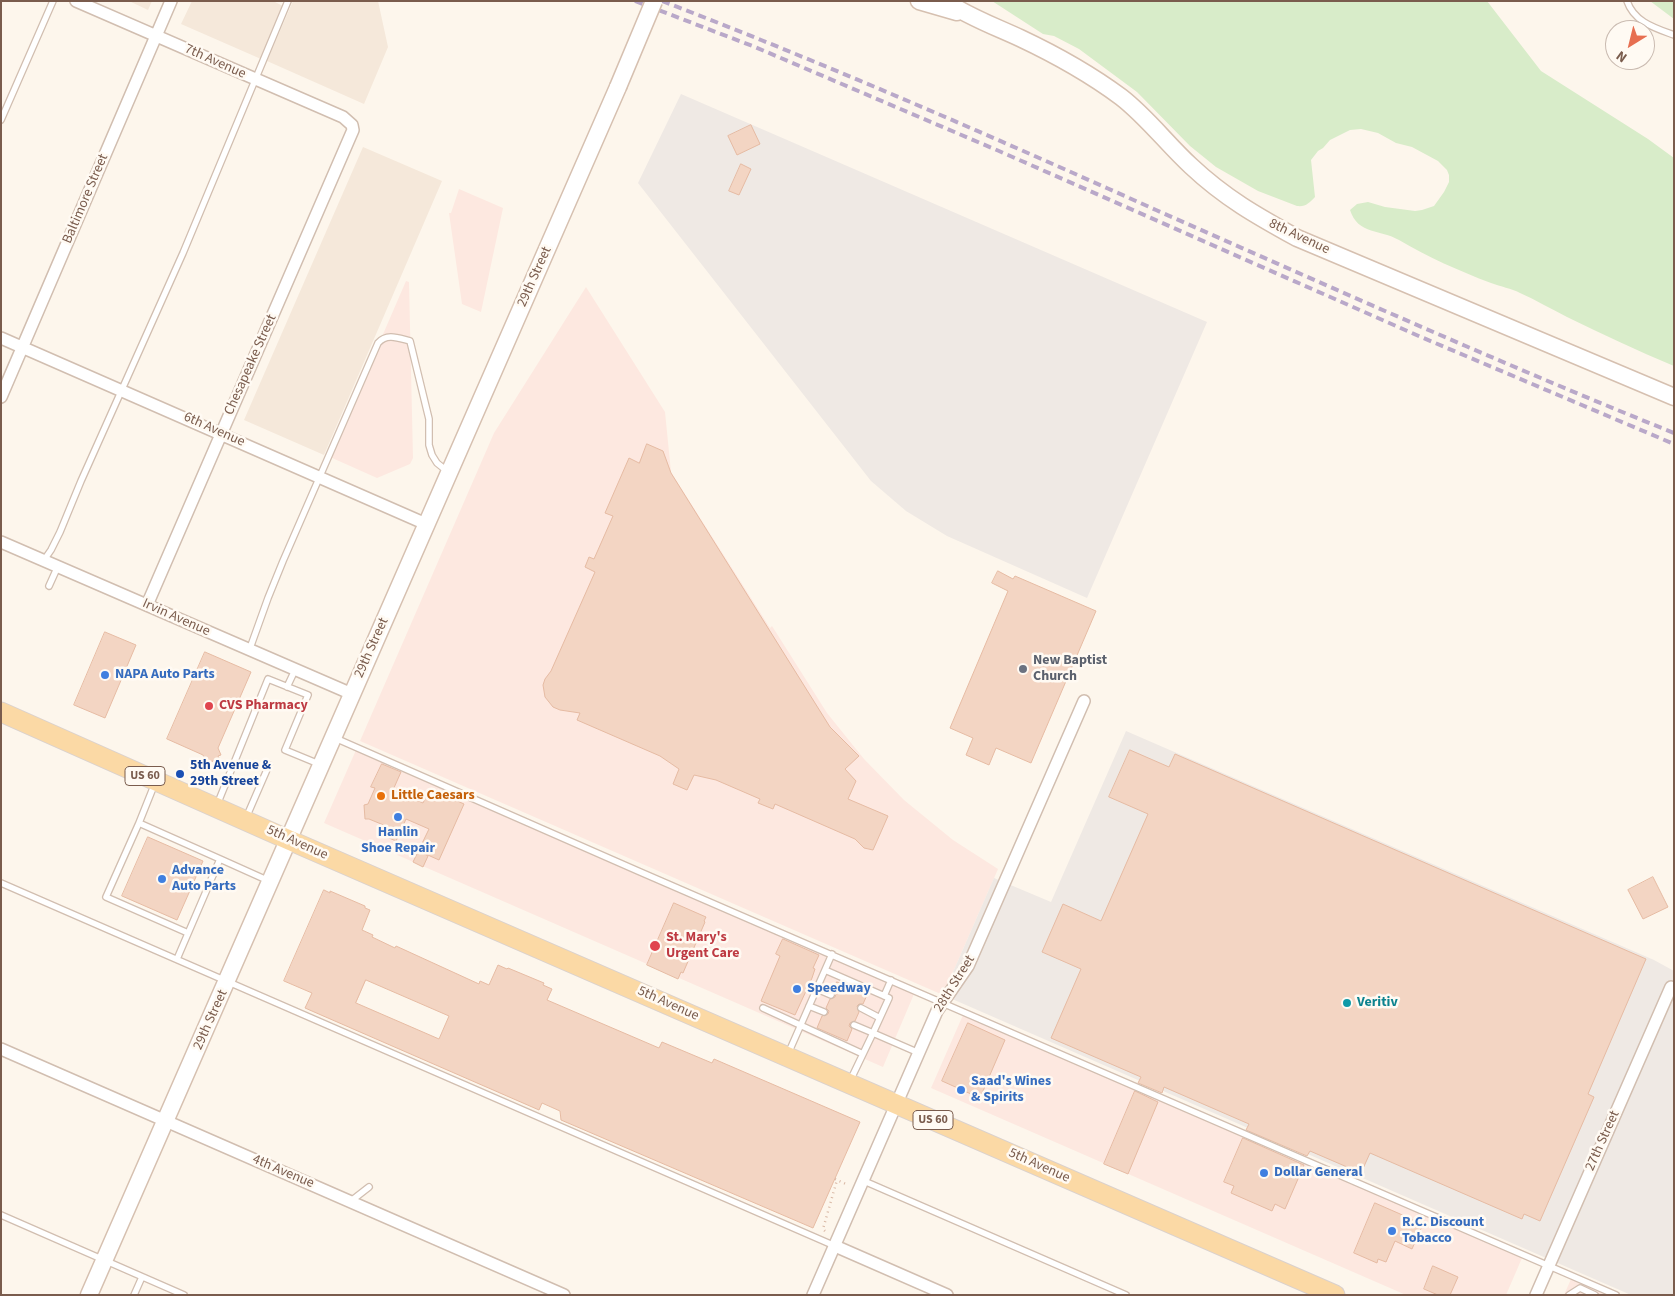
<!DOCTYPE html>
<style>
body{margin:0}
#map{position:relative;width:1675px;height:1296px;overflow:hidden;background:#fdf6ec;font-family:"Source Sans 3",sans-serif}
canvas{display:block}
.frame{position:absolute;inset:0;border:2px solid #7a5c4d;pointer-events:none}
.north{position:absolute;left:1605px;top:20px;width:50px;height:50px;box-sizing:border-box;background:#fffaf3;border:1px solid #cabbb1;border-radius:50%;rotate:216deg;font-size:14px;font-weight:700;line-height:20px;text-align:center;color:#7a5c4d}
.north::after{content:'';display:block;margin:auto;width:18px;height:22px;background:#e76f51;clip-path:polygon(50% 0,100% 100%,50% 72%,0 100%)}
</style>
<div id="map">
<canvas width="1675" height="1296"></canvas>
<div class="frame"></div>
<div class="north">N</div>
</div>
<script>
const c = document.querySelector('canvas').getContext('2d');
c.lineJoin = 'round';
function fillPath(path, color) { c.fillStyle = color; c.fill(path, 'evenodd'); }
function strokePath(path, color, width, dash) { c.strokeStyle = color; c.lineWidth = width; c.lineCap = dash ? 'butt' : 'round'; c.setLineDash(dash || []); c.stroke(path); }
function write(font, color, halo, rows, align = 'center') {
  c.font = font + ' "Source Sans 3",sans-serif'; c.lineWidth = 5; c.setLineDash([]); c.textBaseline = 'middle'; c.strokeStyle = halo; c.fillStyle = color; for (const [text, x, y, turn = 0] of rows) {
    c.save(); c.translate(x, y); c.rotate((+turn || 0) * Math.PI / 180); c.textAlign = isNaN(turn) ? turn : align; if (halo) c.strokeText(text, 0, 0); c.fillText(text, 0, 0); c.restore();
  }
}
fillPath(new Path2D(`
 M129 1H152L148 10Z
 M192 1H273L283 6 261 59 181 24Z
 M293 1H378L388 47 364 104 267 61Z
 M363 147 442 181 324 455 244 420Z`), '#f5e8da');
fillPath(new Path2D(`
 M459 189 503 208 481 312 462 304 449 213H451Z
 M406 281 409 282 413 458 410 464 377 478 330 457Z
 M586 287 665 412 671 472 770 628 772 626 827 713 864 759 904 800 953 840 998 869 943 995 360 741 494 433Z
 M356 750 914 994 883 1067 324 823Z
 M963 1015 1522 1258 1506 1295H1406L931 1088Z
 M1571 1279 1606 1295H1564Z`), '#fde8e0');
fillPath(new Path2D(`
 M681 94 1207 322 1087 598 947 536 906 511 871 481 638 183Z
 M1126 731 1654 960 1674 971V1295H1631L943 995 994 878 1051 902Z`), '#efe9e4');
fillPath(new Path2D(`
 M992 1H1487L1541 71 1648 139 1674 158V366C1638 351 1602 334 1567 317 1551 309 1536 300 1520 293 1511 288 1501 287 1491 283 1459 271 1428 257 1399 240 1380 229 1358 235 1350 210L1357 204 1368 202 1385 207 1415 211 1422 210 1434 206 1444 192 1449 182V175L1447 170 1438 161 1412 147 1396 143 1378 133 1361 129 1350 130 1330 140 1323 148 1318 151 1311 160 1315 197C1309 203 1306 207 1297 206L1258 191 1216 167 1190 146 1137 92 1079 49 1054 36 1043 34Z
 M1650 1H1674V19Z`), '#d8ecc9');
const building = new Path2D(`
 M751 125 760 144 737 155 728 136Z
 M741 164 751 169 739 195 729 191Z
 M647 444 663 451 671 473 830 727 859 756 845 769 856 781 848 799 888 816 873 850 864 848 855 839 775 804 773 809 758 803 760 799 716 780 694 775 687 790 673 784 679 769 660 756 577 720 580 713 560 710 553 707 545 697 543 685 545 679 551 671 595 572 585 567 589 557 594 559 613 516 605 513 629 458 639 463Z
 M998 571 1013 579 1015 576 1096 611 1031 763 996 748 989 765 966 755 973 738 950 728 1008 591 992 583Z
 M105 632 136 645 105 718 74 705Z
 M205 652 251 672 218 748 221 755 218 756 219 758 209 763 208 760 206 761 203 755 167 739Z
 M1130 750 1169 767 1175 754 1646 959 1588 1094 1594 1097 1540 1221 1524 1214 1522 1219 1370 1153 1361 1173 1310 1151 1307 1156 1246 1130 1249 1124 1164 1087 1162 1093 1138 1083 1141 1077 1051 1038 1081 969 1042 952 1063 904 1101 921 1148 814 1109 797Z
 M382 764 401 772 393 790 423 803 427 795 442 801 444 795 464 804 439 860 421 852 428 856 423 867 413 862 429 829 406 819 396 841 382 835 386 826 369 819H365L364 805 368 804 375 788 371 787Z
 M148 837 203 861 177 920 122 896Z
 M1653 877 1668 907 1643 919 1628 890Z
 M324 890 330 893V891L365 906V908L370 910 362 930 373 935 372 937 395 948 396 946 479 984 480 981 489 985 498 965 507 969 508 968 544 983 543 985 552 989 547 1000 659 1048 662 1042 712 1063 714 1059 860 1122 813 1228 561 1120 560 1111 542 1103 539 1110 305 1008 312 993 284 981ZM366 980 449 1016 439 1039 356 1003Z
 M674 903 706 917 704 921 705 922 683 973 681 972 678 979 647 965Z
 M783 939 819 955 813 968 815 969 812 978 795 1015 761 1001 780 956 776 954Z
 M837 982 867 995 863 1004H859L857 1006 859 1012 855 1021 850 1023 849 1026 852 1029 847 1041 817 1028 822 1016 828 1014 829 1011 826 1008 830 999 835 997 836 994 833 991Z
 M968 1023 1005 1040 980 1098 942 1081Z
 M1135 1091 1158 1102 1128 1174 1104 1164Z
 M1243 1138 1304 1165 1285 1209 1275 1204 1272 1211 1231 1193 1234 1186 1224 1182Z
 M1375 1203 1423 1224 1412 1249 1395 1241 1386 1262 1378 1259 1377 1263 1354 1253Z
 M1433 1266 1458 1277 1450 1295H1438L1424 1289Z`);
fillPath(building, '#f3d5c3');
strokePath(building, '#e6bba3', 1);
const lane = new Path2D(`
 M1627 1C1634 22 1655 28 1674 35
 M1 120 53 1
 M44 560 51 550 60 532 81 481 183 253 288 1
 M49 586 58 566
 M249 651 268 598 283 561 378 343C387 333 398 338 410 341L429 419V445L432 455 437 463 447 471
 M287 687 295 670
 M335 738 638 871 1616 1295
 M217 805 268 679 308 695 285 750 319 764
 M246 818 269 765
 M139 823 155 783
 M220 859 269 881
 M1 883 835 1246
 M177 959 220 859 139 823 106 897 188 933
 M825 970 889 998 873 1033 854 1025
 M817 989 831 995
 M884 996 891 980
 M809 1006 824 1012
 M763 1008 863 1054
 M861 1008 880 1018
 M788 1054 832 954
 M850 1081 873 1033 919 1053
 M864 1181 1126 1295
 M351 1201 369 1187
 M1 1215 184 1295
 M134 1295 142 1277
 M1569 1295 1580 1288 1595 1295`);
const street = new Path2D(`
 M76 1 343 117 352 125 353 130 147 605
 M1 338 426 524
 M1 397 171 1
 M1 542 352 694
 M1 1049 564 1295
 M835 1246 947 1295
 M813 1295 937 1011 968 966 1084 701
 M1536 1295 1671 987`);
const secondary = new Path2D(`
 M919 1 957 12
 M945 1C969 17 994 26 1020 38 1054 54 1090 74 1121 97 1147 117 1167 144 1191 166 1225 198 1257 216 1297 238L1674 397
 M89 1295 618 87`);
const primary = new Path2D(`
 M1 712 289 840 1335 1295`);
strokePath(lane, '#d1beb0', 8);
strokePath(street, '#d1beb0', 14);
strokePath(secondary, '#d6c0b0', 19);
strokePath(primary, '#dad1cd', 21);
strokePath(new Path2D(`
 M835 1179 848 1185
 M825 1231 823 1229 837 1180`), '#d9b8a5', 2.5, [1, 4]);
strokePath(lane, '#fff', 5.5);
strokePath(street, '#fff', 11);
strokePath(secondary, '#fff', 16);
strokePath(primary, '#fbd9a5', 19);
strokePath(new Path2D(`
 M635 1 755 47 999 151 1421 337 1674 444
 M662 1C829 65 993 137 1156 210 1328 286 1500 363 1674 433`), '#b9a8c9', 4, [8, 5]);
const secondaryBridge = new Path2D(`
 M618 87 654 1`);
strokePath(secondaryBridge, '#d6c0b0', 19, []);
strokePath(secondaryBridge, '#fff', 16);
for (const [x, y, r, color] of [
 [1023,669,5,"#6b7280"],
 [105,675,5,"#3f7fe0"],
 [209,706,5,"#e0444e"],
 [180,774,5,"#1a4fb4"],
 [381,796,5,"#e8710a"],
 [398,817,5,"#3f7fe0"],
 [162,879,5,"#3f7fe0"],
 [655,946,6,"#e0444e"],
 [797,989,5,"#3f7fe0"],
 [1347,1003,5,"#0f9aa8"],
 [961,1090,5,"#3f7fe0"],
 [1264,1173,5,"#3f7fe0"],
 [1392,1231,5,"#3f7fe0"]
]) { const dot = new Path2D(); dot.arc(x, y, r, 0, 2 * Math.PI); c.fillStyle = color; c.fill(dot); strokePath(dot, '#fffaf3', 2); }
for (const [x, y, w] of [
 [145,776,40],
 [933,1120,40]
]) { const box = new Path2D(); box.roundRect(x - w / 2, y - 9.5, w, 19, 4); c.fillStyle = '#fffaf3'; c.fill(box); strokePath(box, '#7a5c4d', 1); }
write('bold 12px', '#7a5c4d', null, [
 ["US 60",145,776],
 ["US 60",933,1120]
]);
write('14px', '#7a5c4d', '#fffaf3', [
 ["7th Avenue",215,62,24],
 ["Baltimore Street",86,199,-67],
 ["8th Avenue",1299,237,25],
 ["29th Street",535,277,-66],
 ["Chesapeake Street",251,365,-66],
 ["6th Avenue",214,430,24],
 ["Irvin Avenue",176,618,24],
 ["29th Street",372,648,-66],
 ["5th Avenue",297,843,24],
 ["28th Street",955,984,-58],
 ["5th Avenue",668,1004,24],
 ["29th Street",211,1020,-66],
 ["27th Street",1603,1141,-66],
 ["5th Avenue",1039,1166,24],
 ["4th Avenue",283,1172,23]
]);
write('bold 14px', '#5b616d', '#fffaf3', [
 ["New Baptist",1033,661],
 ["Church",1033,677]
], 'left');
write('bold 14px', '#366cbe', '#fffaf3', [
 ["NAPA Auto Parts",115,675],
 ["Hanlin",398,833,"center"],
 ["Shoe Repair",398,849,"center"],
 ["Advance",172,871],
 ["Auto Parts",172,887],
 ["Speedway",807,989],
 ["Saad's Wines",971,1082],
 ["& Spirits",971,1098],
 ["Dollar General",1274,1173],
 ["R.C. Discount",1402,1223],
 ["Tobacco",1402,1239]
], 'left');
write('bold 14px', '#be3a42', '#fffaf3', [
 ["CVS Pharmacy",219,706],
 ["St. Mary's",666,938],
 ["Urgent Care",666,954]
], 'left');
write('bold 14px', '#164399', '#fffaf3', [
 ["5th Avenue &",190,766],
 ["29th Street",190,782]
], 'left');
write('bold 14px', '#c56008', '#fffaf3', [
 ["Little Caesars",391,796]
], 'left');
write('bold 14px', '#0d838f', '#fffaf3', [
 ["Veritiv",1357,1003]
], 'left');
</script>
